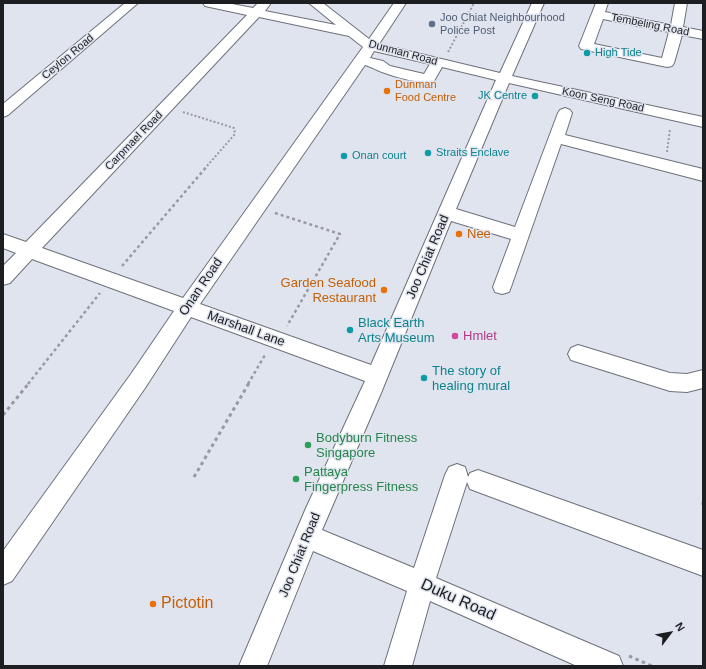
<!DOCTYPE html>
<style>
body{margin:0}
#map{position:relative;width:706px;height:669px;overflow:hidden;background:#e0e4ee;font-family:Arial,sans-serif}
canvas{display:block}
.frame{position:absolute;inset:0;border:4px solid #1d1e22;pointer-events:none}
.north{position:absolute;left:650px;top:613px;width:40px;height:40px;-webkit-text-stroke:3px #e0e4ee;paint-order:stroke;rotate:58deg;font-size:11px;font-weight:700;line-height:16px;text-align:center;color:#1d1e22}
.north::after{content:'';display:block;margin:auto;width:14px;height:18px;background:#1d1e22;clip-path:polygon(50% 0,100% 100%,50% 72%,0 100%)}
</style>
<div id="map">
<canvas width="706" height="669"></canvas>
<div class="frame"></div>
<div class="north">N</div>
</div>
<script>
const c = document.querySelector('canvas').getContext('2d');
c.lineJoin = 'round';
function strokePath(path, color, width, dash) { c.strokeStyle = color; c.lineWidth = width; c.lineCap = dash ? 'butt' : 'round'; c.setLineDash(dash || []); c.stroke(path); }
function fillPath(path, color) { c.fillStyle = color; c.fill(path, 'evenodd'); }
function write(font, color, halo, rows, align = 'center') {
  c.font = font + ' Arial,sans-serif'; c.lineWidth = 3; c.setLineDash([]); c.textBaseline = 'middle'; c.strokeStyle = halo; c.fillStyle = color; for (const [text, x, y, turn = 0] of rows) {
    c.save(); c.translate(x, y); c.rotate((+turn || 0) * Math.PI / 180); c.textAlign = isNaN(turn) ? turn : align; if (halo) c.strokeText(text, 0, 0); c.fillText(text, 0, 0); c.restore();
  }
}
const minor = new Path2D(`
 M125 3H138L8 115 3 117V104Z
 M203 3H227L253 8 258 3H271L265 11 336 25 309 3H323L369 39 394 3H406L379 44 500 73 532 3H544L512 76 703 117V127L509 83 456 209 515 227 558 113 560 110 565 108 570 110 572 113 565 135 703 169V181L561 144 511 287 509 292 502 294 495 292 493 287 511 239 451 221 381 393 322 530 414 568 445 475 449 467 457 464 465 467 468 477 470 473 478 470 703 550V576L478 492 470 489 467 482 436 578 619 656 623 666H577L430 601 412 666H384L407 591 313 551 267 666H239L306 508 365 381 191 317 145 388 12 581 3 585V551L131 374 174 311 32 259 10 283 3 285V266L16 253 3 248V234L26 242 247 15 205 6ZM259 17 349 36 363 47 183 298 42 248ZM374 51 430 64 424 74 390 66 383 61 370 58ZM365 65C372 67 376 70 382 72 395 77 422 85 434 81L442 67 496 80 371 365 200 304Z
 M596 3H608L605 12 671 25 675 3H687L683 27 703 31V39L682 35 674 63 672 66 667 67 581 49 579 46ZM603 19 669 32 662 58 594 44Z
 M578 345 670 373 687 374 703 370V388L687 392 670 391 571 360 568 354 571 348Z`);
strokePath(minor, '#6d717a', 2);
strokePath(new Path2D(`
 M448 52 474 3
 M183 112 234 128 235 134 207 166
 M667 152 670 129`), '#989aa2', 2, [2, 2]);
strokePath(new Path2D(`
 M275 213 340 234 287 326
 M122 266 208 165
 M28 384 100 293
 M248 384 265 355`), '#989aa2', 2.5, [3, 3]);
strokePath(new Path2D(`
 M3 415 29 383
 M194 477 249 383
 M703 502V505
 M629 656 652 666`), '#989aa2', 3, [3.5, 3.5]);
fillPath(minor, '#fff');
for (const [x, y, r, color] of [
 [432,24,4,"#5c6f8a"],
 [587,53,4,"#0f9aa8"],
 [387,91,4,"#e8710a"],
 [535,96,4,"#0f9aa8"],
 [428,153,4,"#0f9aa8"],
 [344,156,4,"#0f9aa8"],
 [459,234,4,"#e8710a"],
 [384,290,4,"#e8710a"],
 [350,330,4,"#0f9aa8"],
 [455,336,4,"#d1479c"],
 [424,378,4,"#0f9aa8"],
 [308,445,4,"#2e9e5b"],
 [296,479,4,"#2e9e5b"],
 [153,604,4,"#e8710a"]
]) { const dot = new Path2D(); dot.arc(x, y, r, 0, 2 * Math.PI); c.fillStyle = color; c.fill(dot); strokePath(dot, '#e0e4ee', 1.5); }
write('11px', '#4e5e75', '#e0e4ee', [
 ["Joo Chiat Neighbourhood",440,18],
 ["Police Post",440,31]
], 'left');
write('11px', '#1d1e22', '#e0e4ee', [
 ["Tembeling Road",650,25,11],
 ["Dunman Road",403,53,15],
 ["Ceylon Road",68,57,-40],
 ["Koon Seng Road",603,100,12],
 ["Carpmael Road",134,141,-46]
]);
write('11px', '#0d838f', '#e0e4ee', [
 ["High Tide",595,53],
 ["JK Centre",527,96,"right"],
 ["Straits Enclave",436,153],
 ["Onan court",352,156]
], 'left');
write('11px', '#c56008', '#e0e4ee', [
 ["Dunman",395,85],
 ["Food Centre",395,98]
], 'left');
write('13px', '#c56008', '#e0e4ee', [
 ["Nee",467,234],
 ["Garden Seafood",376,283,"right"],
 ["Restaurant",376,298,"right"]
], 'left');
write('13px', '#1d1e22', '#e0e4ee', [
 ["Joo Chiat Road",428,257,-67],
 ["Onan Road",201,287,-56],
 ["Marshall Lane",246,329,20],
 ["Joo Chiat Road",300,555,-68]
]);
write('13px', '#0d838f', '#e0e4ee', [
 ["Black Earth",358,323],
 ["Arts Museum",358,338],
 ["The story of",432,371],
 ["healing mural",432,386]
], 'left');
write('13px', '#b23c85', '#e0e4ee', [
 ["Hmlet",463,336]
], 'left');
write('13px', '#27864d', '#e0e4ee', [
 ["Bodyburn Fitness",316,438],
 ["Singapore",316,453],
 ["Pattaya",304,472],
 ["Fingerpress Fitness",304,487]
], 'left');
write('16px', '#1d1e22', '#e0e4ee', [
 ["Duku Road",458,600,24]
]);
write('16px', '#c56008', '#e0e4ee', [
 ["Pictotin",161,604]
], 'left');
</script>
